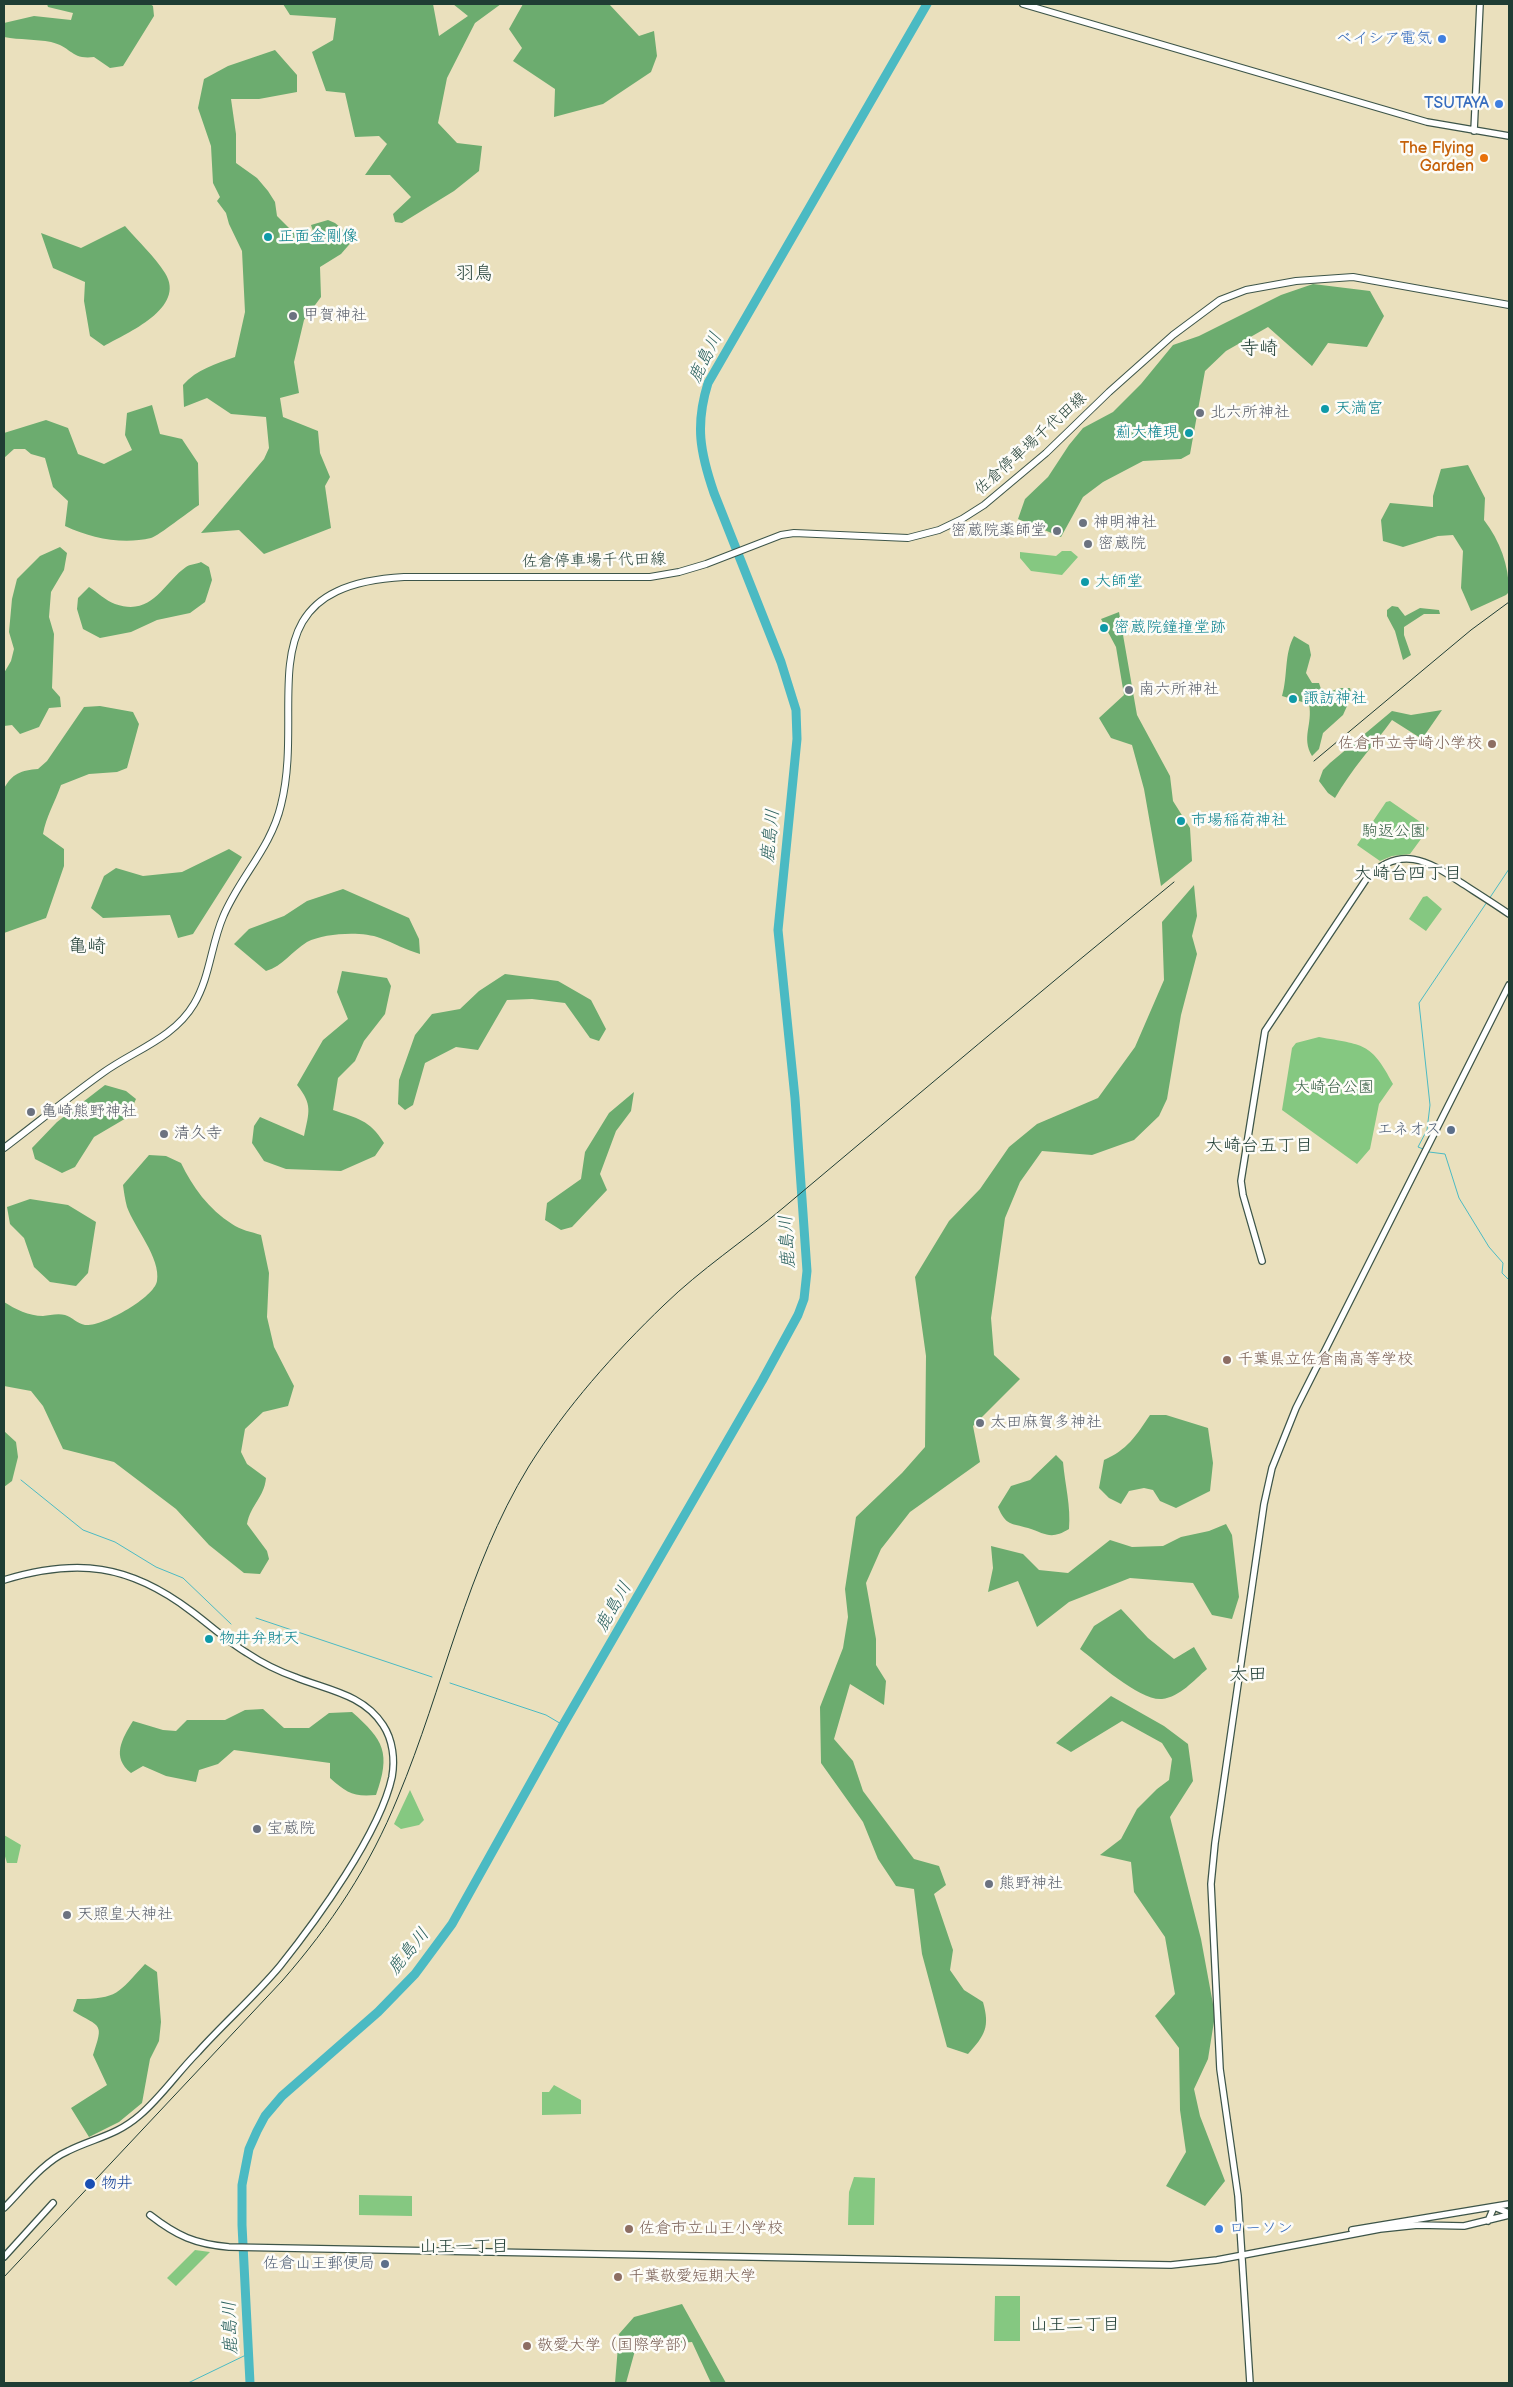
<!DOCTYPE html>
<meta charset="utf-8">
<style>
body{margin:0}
#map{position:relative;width:1513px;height:2387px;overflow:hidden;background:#eae0bd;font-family:"Balsamiq Sans",sans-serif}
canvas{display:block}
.frame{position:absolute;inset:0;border:5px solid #1f3d34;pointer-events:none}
</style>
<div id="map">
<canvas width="1513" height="2387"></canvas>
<div class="frame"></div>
</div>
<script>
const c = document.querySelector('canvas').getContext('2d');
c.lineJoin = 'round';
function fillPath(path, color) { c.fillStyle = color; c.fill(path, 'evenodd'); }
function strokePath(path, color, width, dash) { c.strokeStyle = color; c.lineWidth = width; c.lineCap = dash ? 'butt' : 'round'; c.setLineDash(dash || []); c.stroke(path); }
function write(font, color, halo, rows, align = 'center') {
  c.font = font + ' "Balsamiq Sans","Klee One",sans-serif'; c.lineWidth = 5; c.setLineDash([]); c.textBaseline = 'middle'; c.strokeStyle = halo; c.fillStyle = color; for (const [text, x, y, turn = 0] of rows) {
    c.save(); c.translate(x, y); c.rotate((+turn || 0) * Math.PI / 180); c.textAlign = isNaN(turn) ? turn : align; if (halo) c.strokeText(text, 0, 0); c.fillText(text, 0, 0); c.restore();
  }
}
fillPath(new Path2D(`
 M1062 551H1071L1078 557 1062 575 1031 571 1020 558V552L1056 556Z
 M1390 801 1429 828 1410 854 1392 856 1380 861 1357 845 1386 802Z
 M1427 896 1442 909 1426 931 1409 919 1423 897Z
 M1319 1037C1363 1045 1371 1042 1393 1084L1379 1104 1370 1149 1357 1164 1282 1110 1292 1048 1296 1043Z
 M410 1790 424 1820 419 1825 401 1829 394 1824Z
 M4 1835 21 1845 17 1863H7L4 1853Z
 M554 2085 581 2100V2114L542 2115V2092H549Z
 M854 2177 875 2178 874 2225H848L849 2192Z
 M359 2195 412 2196V2216L359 2215Z
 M195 2250 210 2252 176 2286 167 2278Z
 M995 2296H1020V2341H994Z`), '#85c881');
fillPath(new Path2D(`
 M47 4H150L153 6 154 16 123 66 110 68 94 57C71 60 72 47 51 42 36 39 20 40 4 37V23L34 16 71 20 73 13 48 7Z
 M283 4H433L439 36 468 16 453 4H501L475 23 447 78 438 123 457 143 482 146 479 171 454 191 402 223 395 222 393 214 411 197 390 175H365L387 144 379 136 355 137 345 93 326 91 312 52 333 40 336 18 290 15Z
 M523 4H609L639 36 654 31 657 56 651 72 603 104 554 117 555 89 513 61 522 48 509 29Z
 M275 50 297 75V92L259 99H231L236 134V163L257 178 268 191 275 202 277 216 301 240H316L311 225 328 220 335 223 354 239 341 254 320 267 321 297 304 320 294 362 299 393 280 398 283 417 318 431 320 453 330 477 325 486 331 528 264 554 239 530 201 533 264 459 269 448 266 417 231 414 207 398 184 407 183 385C197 369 216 364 235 357L245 312 242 251 229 224 226 213 217 201 220 197 213 183 211 146 198 108 204 79 228 66Z
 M125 226C138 241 155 257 165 273 187 308 127 333 104 346L90 336 84 301 85 282 53 268 41 233 81 248Z
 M1313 284 1370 291 1384 316 1367 347 1328 343 1312 366 1268 327 1226 351 1205 371 1190 454 1181 459 1143 461 1103 482 1083 497 1061 537 1018 519 1025 499 1048 477 1069 445 1083 428 1113 412 1141 384 1173 345 1199 336 1281 295Z
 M152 405 160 434 182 439 198 463 199 505C188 512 160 535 151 538 122 545 91 538 65 526L68 501 53 487 45 458 31 454 25 449H14L4 458V433L46 420 68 428 78 454 104 464 132 450 125 435 127 413Z
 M1468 465 1485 498 1484 520C1500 541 1509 565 1509 592L1506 595 1471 611 1461 588 1463 551 1453 535 1438 536 1403 547 1383 541 1381 520 1390 503 1433 507V496L1441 469Z
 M60 547 67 553 64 570 51 592 49 617 54 634 52 688 60 697 61 707 49 708 39 727 20 734 12 725 4 726V673L11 661 14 649 9 632 12 599 17 579 40 556Z
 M201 562 209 567 212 580 205 602 190 613 157 620 131 632 100 638 83 629 77 609 78 598 89 587C97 592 106 601 115 604 153 617 163 583 186 567 190 564 197 564 201 562Z
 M1392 606 1398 607 1405 616 1420 608 1439 610 1440 614H1424L1404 627V635L1411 655 1403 660 1395 631 1387 616V610Z
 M1119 612 1137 715 1170 776 1173 801 1190 828 1192 861 1161 886 1144 789 1132 745 1111 738 1099 718 1124 695 1116 647 1101 619Z
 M1294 636 1309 645 1311 655 1306 673 1312 683H1319L1321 689 1329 692 1340 688H1350L1352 695 1343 715 1323 733 1319 749 1312 756C1301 737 1313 725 1309 704L1282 696C1288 676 1284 654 1294 636Z
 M100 706 133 712 139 724 127 768 117 772 89 774 61 785C55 802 46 817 43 834L64 849V866L46 918 4 933V789C11 774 22 770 38 769L47 761 84 707Z
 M1442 710 1422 739 1392 720C1373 746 1351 770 1335 798L1328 793 1319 781 1323 770 1330 763 1392 711 1411 715Z
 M229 849 242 857 193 934 178 938 170 915 103 918 91 908 104 876 116 868 143 876 182 872Z
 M1194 885 1197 916 1192 936 1197 954 1181 1015 1167 1099 1159 1116 1134 1140 1092 1155 1042 1151 1020 1182 1005 1218 991 1318 994 1355 1020 1379 973 1426 980 1462 910 1512 881 1549 866 1583 876 1639V1665L886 1681 884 1705 850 1684 834 1739 853 1761 863 1791 914 1859 939 1866 946 1885 934 1894 953 1950 950 1970 964 1990 983 2002C990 2027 985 2035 968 2054L947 2047 922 1954 914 1889 896 1886 878 1859 863 1822 821 1763 820 1707 843 1648 848 1617 845 1589 856 1517 902 1473 925 1447 926 1356 915 1277 949 1221 980 1189 1009 1147 1037 1124 1098 1098 1135 1047 1164 980 1162 922Z
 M343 889 409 918 419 939 420 954C406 950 394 943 380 938 362 931 325 933 307 942 292 951 283 966 266 971L234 944 249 929 284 916 307 901Z
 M342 971 387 978 391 986 385 1014 364 1041 355 1061 338 1078 333 1110C358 1119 369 1119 384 1143L375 1156 341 1171 286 1169 264 1161 252 1143 254 1126 260 1117 304 1136C309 1112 313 1105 297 1085L323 1040 348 1019 337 992Z
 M505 974 558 981 591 1000 606 1029 599 1041 590 1038 565 1003 532 999 507 1000 478 1050 456 1047 425 1063 413 1105 405 1110 398 1104 399 1080 415 1035 432 1014 460 1009 479 991Z
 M105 1085 126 1091 136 1099 128 1117 94 1137 75 1167 62 1173 35 1159 32 1148 57 1122Z
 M634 1092 631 1111 616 1131 600 1174 607 1190 572 1227 561 1230 545 1220 547 1203 581 1179 585 1152 609 1113Z
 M149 1155 166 1156 181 1163C192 1186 209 1210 232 1224 240 1230 252 1232 261 1235L269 1273 267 1317 274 1347 294 1386 288 1406 263 1412 245 1429 241 1452 247 1464 266 1478C264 1498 251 1504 247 1524L267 1551 269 1559 260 1574 244 1573 209 1545 176 1509 114 1462 63 1449 43 1406 31 1391 4 1386V1302C15 1309 29 1316 43 1316 49 1315 59 1313 65 1315 72 1317 78 1324 85 1325 102 1327 154 1298 157 1281 161 1258 134 1227 127 1207 125 1200 124 1192 123 1185Z
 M30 1199 68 1205 96 1222 88 1273 76 1286 50 1282 34 1267 24 1238 10 1224 7 1207Z
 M1150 1415H1166L1208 1428 1213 1463 1210 1491 1176 1508 1160 1501 1153 1490 1144 1488 1129 1491 1121 1504 1109 1498 1099 1488 1104 1460C1127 1450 1136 1436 1150 1415Z
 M4 1431 16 1442 18 1457 12 1481 4 1487Z
 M1056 1455 1063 1462C1065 1485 1071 1506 1069 1529 1051 1540 1046 1534 1028 1528 1011 1523 1006 1526 998 1507L1011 1486 1030 1480Z
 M1226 1524 1232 1535 1239 1597 1232 1619 1212 1615 1193 1583 1130 1578 1069 1602 1037 1627 1018 1581 988 1592 993 1568 991 1546 1023 1554 1039 1570 1068 1573 1110 1540 1132 1547 1163 1546 1181 1537 1209 1531Z
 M1121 1609 1148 1638 1174 1659 1194 1647 1207 1669C1194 1680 1180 1697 1162 1699 1140 1701 1097 1662 1080 1649L1094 1626Z
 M1111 1696 1164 1726 1188 1744 1193 1781 1170 1817 1201 1939 1215 2015 1208 2059 1194 2089 1200 2116 1225 2181 1205 2206 1166 2186 1186 2152 1180 2110 1179 2048 1155 2016 1175 1994 1165 1937 1134 1892 1131 1862 1100 1855 1121 1839 1137 1809 1157 1789 1169 1780 1172 1759 1162 1743 1122 1721 1071 1752 1056 1743Z
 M263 1709 284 1728H309L329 1713 352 1712C384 1740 391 1753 376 1795 353 1797 347 1793 330 1778V1763L234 1750 218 1764 199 1770 196 1782 166 1776 143 1766 131 1773C111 1757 122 1739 133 1721L163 1730 176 1731 187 1720H225L245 1710Z
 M145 1964 157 1972 161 2022 159 2041 150 2059 142 2103 119 2122 89 2137 71 2108 107 2085 93 2055C104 2022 101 2028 73 2011L77 1999C118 1999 118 1993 145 1964Z
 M682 2304 726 2383H711L692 2342 636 2347 626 2383H615L619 2334 634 2317Z`), '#6cac6f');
strokePath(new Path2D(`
 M1489 899 1509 869
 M1423 1149 1418 1147 1427 1130 1430 1105 1419 1003 1487 902
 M1429 1152 1445 1154 1459 1198 1489 1247 1503 1263 1502 1273 1509 1280
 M21 1480 83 1530 115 1542 156 1567 183 1578 231 1624
 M256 1618 432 1677
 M450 1683 546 1715 563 1725
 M188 2383 248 2354`), '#4bbac3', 1);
strokePath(new Path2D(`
 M250 2383 242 2225V2185L249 2149 257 2131 265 2116 282 2096 378 2012 415 1974 452 1924 563 1725 762 1381 798 1315 804 1299 807 1271 795 1098 778 930 797 739 796 710 781 662 714 493C700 452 695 425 708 383L927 4`), '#4bbac3', 9);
const tertiary = new Path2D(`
 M1023 4 1427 122 1509 136
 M1474 131 1480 4
 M1262 1261 1243 1195 1241 1181 1265 1031 1367 878C1400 845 1427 860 1460 882 1477 893 1493 903 1509 914
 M4 1580C77 1558 129 1564 191 1611 210 1625 227 1641 247 1653 262 1663 278 1671 295 1677 327 1690 363 1694 383 1725 393 1740 395 1760 392 1777 380 1833 316 1921 280 1966 255 1996 224 2023 198 2052 178 2072 161 2097 140 2115 116 2136 94 2138 68 2151 43 2162 23 2189 4 2208
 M150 2215C177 2236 195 2244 229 2247L1171 2265 1217 2260 1380 2229 1418 2225 1464 2226 1509 2215
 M1488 2221 1494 2207 1509 2213
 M1352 2230 1509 2204
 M4 2257 53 2203
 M1250 2383 1238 2196 1220 2069 1211 1884 1215 1843 1264 1504 1272 1468 1296 1408 1509 985`);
const secondary = new Path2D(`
 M4 1148C37 1123 70 1096 104 1072 135 1050 174 1038 194 1004 210 977 211 945 223 917 239 878 271 848 281 805 307 702 241 586 404 577H650L679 572 706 564 781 535 794 533 908 538 939 530 962 519 984 505 1046 453 1109 392 1173 335 1220 300 1246 290 1296 281 1353 277 1509 305`);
strokePath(tertiary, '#3d5549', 8);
strokePath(secondary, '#3d5549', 8);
strokePath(tertiary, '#fff', 5.5);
strokePath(secondary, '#fff', 6);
strokePath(new Path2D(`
 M1314 761 1471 630 1509 602
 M4 2277 282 1981C331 1925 370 1866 398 1797 444 1687 466 1569 529 1466 566 1407 614 1353 664 1305 701 1269 744 1241 783 1208 913 1099 1043 989 1174 882`), '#1f3d34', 1);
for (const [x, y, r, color] of [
 [1442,39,5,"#3f7fe0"],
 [1499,104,5,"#3f7fe0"],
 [1484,158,5,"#e8710a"],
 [268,237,5,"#0f9aa8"],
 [293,316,5,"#6b7280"],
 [1325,409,5,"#0f9aa8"],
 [1200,413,5,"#6b7280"],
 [1189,433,5,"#0f9aa8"],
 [1083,523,5,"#6b7280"],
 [1057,531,5,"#6b7280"],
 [1088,544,5,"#6b7280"],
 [1085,582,5,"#0f9aa8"],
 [1104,628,5,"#0f9aa8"],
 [1129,690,5,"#6b7280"],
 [1293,699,5,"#0f9aa8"],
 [1492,744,5,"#8d6e63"],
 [1181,821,5,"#0f9aa8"],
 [31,1112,5,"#6b7280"],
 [1451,1130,5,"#5c6f8a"],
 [164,1134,5,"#6b7280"],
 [1227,1360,5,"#8d6e63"],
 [980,1423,5,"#6b7280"],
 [209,1639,5,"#0f9aa8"],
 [257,1829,5,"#6b7280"],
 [989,1884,5,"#6b7280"],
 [67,1915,5,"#6b7280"],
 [90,2184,6,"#1a4fb4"],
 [629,2229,5,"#8d6e63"],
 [1219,2229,5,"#3f7fe0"],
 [385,2264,5,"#5c6f8a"],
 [618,2277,5,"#8d6e63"],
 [527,2346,5,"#8d6e63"]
]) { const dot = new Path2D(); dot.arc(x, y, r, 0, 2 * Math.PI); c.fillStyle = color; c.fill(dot); strokePath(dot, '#fdfcf7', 2); }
write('16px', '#366cbe', '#fdfcf7', [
 ["ベイシア電気",1432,39],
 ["TSUTAYA",1489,104],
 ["ローソン",1229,2229,"left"]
], 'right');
write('16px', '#c56008', '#fdfcf7', [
 ["The Flying",1474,149],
 ["Garden",1474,167]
], 'right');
write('16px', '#0d838f', '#fdfcf7', [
 ["正面金剛像",278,237],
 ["天満宮",1335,409],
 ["薊大権現",1179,433,"right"],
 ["大師堂",1095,582],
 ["密蔵院鐘撞堂跡",1114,628],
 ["諏訪神社",1303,699],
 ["市場稲荷神社",1191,821],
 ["物井弁財天",219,1639]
], 'left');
write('16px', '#5b616d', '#fdfcf7', [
 ["甲賀神社",303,316],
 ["北六所神社",1210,413],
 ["神明神社",1093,523],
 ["密蔵院薬師堂",1047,531,"right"],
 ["密蔵院",1098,544],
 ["南六所神社",1139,690],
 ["亀崎熊野神社",41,1112],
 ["清久寺",174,1134],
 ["太田麻賀多神社",990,1423],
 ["宝蔵院",267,1829],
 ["熊野神社",999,1884],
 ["天照皇大神社",77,1915]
], 'left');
write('16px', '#1f3d34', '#fdfcf7', [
 ["佐倉停車場千代田線",1031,444,-42],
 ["佐倉停車場千代田線",594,561,-1]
]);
write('16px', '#785e54', '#fdfcf7', [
 ["佐倉市立寺崎小学校",1482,744,"right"],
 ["千葉県立佐倉南高等学校",1237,1360],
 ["佐倉市立山王小学校",639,2229],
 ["千葉敬愛短期大学",628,2277],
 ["敬愛大学（国際学部）",537,2346]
], 'left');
write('16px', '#386047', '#fdfcf7', [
 ["駒返公園",1394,832],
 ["大崎台公園",1334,1088]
]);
write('16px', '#4e5e75', '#fdfcf7', [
 ["エネオス",1441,1130],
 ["佐倉山王郵便局",375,2264]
], 'right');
write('16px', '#164399', '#fdfcf7', [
 ["物井",101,2184]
], 'left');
write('italic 18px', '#2c625f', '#fdfcf7', [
 ["鹿島川",706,358,-64],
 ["鹿島川",771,836,-84],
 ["鹿島川",788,1242,-93],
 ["鹿島川",614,1607,-60],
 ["鹿島川",409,1952,-51],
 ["鹿島川",231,2328,-92]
]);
write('18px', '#1f3d34', '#fdfcf7', [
 ["大崎台四丁目",1408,874],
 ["大崎台五丁目",1259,1146],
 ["山王一丁目",464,2247],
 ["山王二丁目",1075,2325]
]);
write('19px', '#1f3d34', '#fdfcf7', [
 ["羽鳥",474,274],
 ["寺崎",1259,349],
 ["亀崎",87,947],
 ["太田",1248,1675]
]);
</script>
